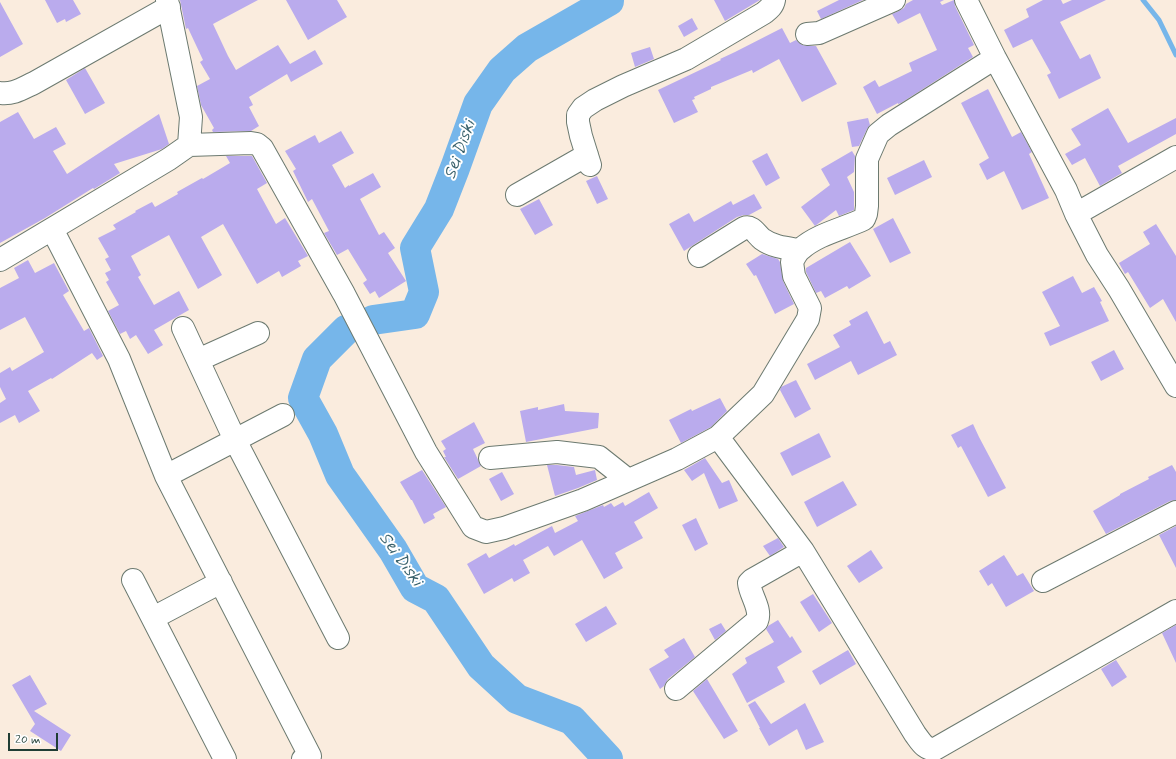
<!DOCTYPE html>
<style>
body{margin:0}
#map{position:relative;width:1176px;height:759px;overflow:hidden;background:#faecde;font-family:Mynerve,sans-serif}
canvas{display:block}
.scale{position:absolute;left:8px;top:733px;width:50px;height:18px;box-sizing:border-box;border:2px solid #1f3d34;border-top:0;padding-left:5px;font-size:12px;line-height:14px;white-space:nowrap;color:#1f3d34;-webkit-text-stroke:3px #fff;paint-order:stroke}
</style>
<div id="map">
<canvas width="1176" height="759"></canvas>
<div class="scale">20 m</div>
</div>
<script>
const c = document.querySelector('canvas').getContext('2d');
c.lineJoin = 'round';
function strokePath(path, color, width, dash) { c.strokeStyle = color; c.lineWidth = width; c.lineCap = dash ? 'butt' : 'round'; c.setLineDash(dash || []); c.stroke(path); }
function fillPath(path, color) { c.fillStyle = color; c.fill(path, 'evenodd'); }
function write(font, color, halo, rows, align = 'center') {
  c.font = font + ' Mynerve,sans-serif'; c.lineWidth = 4; c.setLineDash([]); c.textBaseline = 'middle'; c.strokeStyle = halo; c.fillStyle = color; for (const [text, x, y, turn = 0] of rows) {
    c.save(); c.translate(x, y); c.rotate((+turn || 0) * Math.PI / 180); c.textAlign = isNaN(turn) ? turn : align; if (halo) c.strokeText(text, 0, 0); c.fillText(text, 0, 0); c.restore();
  }
}
strokePath(new Path2D(`
 M1143 0 1159 20 1176 55`), '#76b6ea', 5);
strokePath(new Path2D(`
 M373 320 415 314 424 292 415 248 439 209 455 168 478 104 502 70 527 48 609 1V0
 M346 330 317 359 303 398 323 434 340 475 393 550 415 588 436 599 481 666 517 699 572 720 608 759`), '#76b6ea', 30);
fillPath(new Path2D(`
 M45 0H73L81 14 66 22 65 19 57 23Z
 M180 0H258L213 24 228 56 236 70 278 45 290 64 315 50 323 64 291 82 287 74 249 97 253 105 249 107 259 126 251 131 213 132 212 130 214 128 201 105 197 86 210 79 200 62 203 60 188 28 186 29Z
 M286 0H337L347 17 308 40Z
 M714 0H760L725 21Z
 M839 0H863L821 19 817 11Z
 M913 0H944L940 2 942 5 954 0 955 6 974 45 968 48 973 57 901 103 898 104V103L877 114 863 87 875 80 879 87 912 71 909 63 937 50 920 13 898 24 892 14 899 11 904 8 906 4Z
 M1043 0H1061L1063 4 1072 0H1106L1060 22 1080 59 1090 54 1101 78 1059 99 1047 75 1051 73 1032 39 1013 48 1004 30 1029 17 1026 9Z
 M0 2 23 44 0 57Z
 M692 18 698 29 684 37 678 26Z
 M782 28 790 43 796 40 802 45 808 46H816L837 84 802 102 779 59 753 73 752 70 711 87V89L694 97 695 99 692 100 698 112 674 123 658 90 721 60 720 59 735 52Z
 M650 47 654 59 635 67 631 53Z
 M85 68 105 103 85 114 66 80Z
 M988 89 1012 137 1021 132 1032 152 1029 154 1049 198 1022 210 1004 171 987 180 979 164 989 158 961 103Z
 M1108 108 1128 143 1176 118V134L1118 166 1122 173 1100 186 1085 158 1072 165 1065 154 1081 145 1071 129Z
 M18 112 34 139 56 127 66 144 53 151 67 174 159 114 169 144 162 149 114 164 120 173 94 189 93 188 45 218 0 243V122Z
 M868 118 870 125 867 129 859 146 852 147 847 122Z
 M341 131 354 153 332 165 345 188 349 185V186L373 173 381 187 360 199 379 235 384 232 395 248 388 253 406 281 379 298 375 291 370 294 363 283 367 280 348 249 337 255 324 233 329 231 312 199 308 202 293 171 296 169 285 151 315 135 319 143Z
 M852 151 855 156 854 172 847 177 854 192V210L839 216 836 210 815 226 801 207 830 185 821 169Z
 M767 153 780 178 766 186 752 161Z
 M226 156H252L267 183 257 189 276 224 285 218 308 256 298 261 301 266 282 277 279 271 257 284 223 224 201 237 222 275 198 289 169 235 131 256 141 275 138 277 154 305 179 291 189 310 154 330 163 345 148 354 136 335 130 339 126 331 120 334 108 311 119 305 106 282 109 280 105 273 111 270 105 259 109 257 98 238 116 229 113 225 136 212 135 211 152 202 155 207 178 194 177 192 202 178 203 179 230 163Z
 M924 160 932 177 895 195 887 178Z
 M597 176 608 199 597 204 586 181Z
 M754 194 762 208 749 215H744L737 217 684 251 669 224 689 213 694 222 731 201 733 205Z
 M539 199 553 225 535 235 520 209Z
 M893 218 911 253 890 263 873 229Z
 M1156 224 1176 256V322L1163 299 1150 308 1128 272 1125 274 1119 263 1150 244 1143 232Z
 M850 242 871 276 849 289 847 286 825 298 821 291 816 293 806 272V268Z
 M762 254 778 259 780 262 783 281 794 304 775 314 756 275 754 276 746 264Z
 M28 260 35 273 54 263 69 291 63 295 84 331 89 328 103 356 97 360 92 353 52 379 51 378 28 391 40 411 19 423 15 415 0 423V403L6 399 0 387V373L10 367 12 371 44 352 25 317 0 330V288L19 278 14 268Z
 M1073 276 1082 293 1094 287 1102 301 1100 302 1109 321 1050 346 1044 333 1060 326 1042 292Z
 M867 311 884 344 890 341 897 355 858 375 851 361 815 380 807 364 840 347 833 335 851 325 849 321Z
 M1114 350 1124 369 1101 381 1091 362Z
 M796 380 811 409 795 418 780 390 781 387Z
 M720 398 727 411 711 427 681 443 669 420 691 409 692 411Z
 M564 404 565 411 599 413 598 428 526 442 520 411 538 407V410Z
 M474 422 485 443 473 449 481 466 458 479 444 457H446L443 451 446 449 441 441Z
 M973 424 979 437 1006 488 988 497 961 446 958 448 951 435Z
 M819 433 831 457 792 476 780 453Z
 M705 458 722 483 729 480 738 501 719 509 704 473 692 481 684 470Z
 M547 465H557L574 467 576 475 595 470 597 480 578 488 555 496Z
 M1172 465 1176 472V500L1170 501 1106 534 1093 511 1120 495V494L1149 479 1148 477Z
 M422 470 446 507 433 514 435 518 424 524 412 500H411L400 482Z
 M502 472 514 494 501 501 489 479Z
 M843 481 857 505 817 527 804 502Z
 M649 492 658 508 634 522 643 538 615 553 623 568 604 579 582 540 554 556 548 546 523 560 530 573 514 582 512 578 484 594 467 564 486 553 489 558 514 544 515 546 552 526 555 533 578 521 575 516 603 505 604 507 611 503 614 507 623 502 625 506Z
 M696 518 708 544 695 551 682 525Z
 M1176 526V568L1159 535Z
 M778 538 784 547 770 556 763 546Z
 M871 550 883 568 859 583 847 566Z
 M1004 555 1017 576 1023 573 1034 591 1006 607 992 583 988 586 979 571Z
 M813 594 832 623 819 632 800 602Z
 M606 606 617 624 586 642 575 624Z
 M778 620 790 638 792 636 802 652 777 667 785 682 747 703 732 674 747 663 745 658 774 642 766 629 768 626Z
 M721 623 726 631 715 640 709 629Z
 M1176 625V663L1162 633Z
 M684 638 695 657 668 679 664 686 660 689 649 669 669 657 664 650Z
 M848 650 856 664 820 685 812 671Z
 M1116 660 1127 677 1112 687 1101 669Z
 M30 675 47 704 34 711 71 735 61 751 30 731 35 724 12 685Z
 M707 679 738 731 724 739 693 691Z
 M755 701 771 724 805 703 824 742 806 750 797 729 769 746 759 728H760L748 705Z`), '#baabed');
const minor = new Path2D(`
 M966 0 995 58 1066 190 1076 214 1097 255 1119 289 1176 386
 M807 34 819 33 894 0
 M0 93C13 95 23 88 34 83L169 7
 M189 145 251 143 257 144 262 148 344 294 426 452 473 527 486 532 504 528 583 500 677 459 718 437 763 394 808 319 810 308 794 276 792 262C794 258 797 252 801 249 818 234 843 229 864 219L866 214 867 206V159L878 134 889 125 995 58
 M590 165 581 136 578 122V115L583 108 595 100 623 86 686 59 764 13C769 9 773 6 774 0
 M517 195 587 155
 M1076 214 1176 157
 M52 229 119 359 166 476 310 756 303 759
 M699 256 744 228C752 225 756 234 762 239 773 247 786 248 799 250
 M0 260 169 159 189 145 191 117 167 0
 M183 328 235 440 338 638
 M198 360 258 333
 M718 437 803 551 915 734C921 742 925 750 935 749L1176 611
 M490 458 557 452 599 457 628 480
 M166 476 283 415
 M133 580 225 759
 M1043 581 1176 512
 M153 618 221 582
 M676 689 757 621C762 609 750 595 749 583L752 580 803 551`);
strokePath(minor, '#6c7a70', 24);
strokePath(minor, '#fff', 22);
write('italic 17px', '#39616b', '#fff', [
 ["Sei Diski",461,150,-70],
 ["Sei Diski",400,560,54]
]);
</script>
